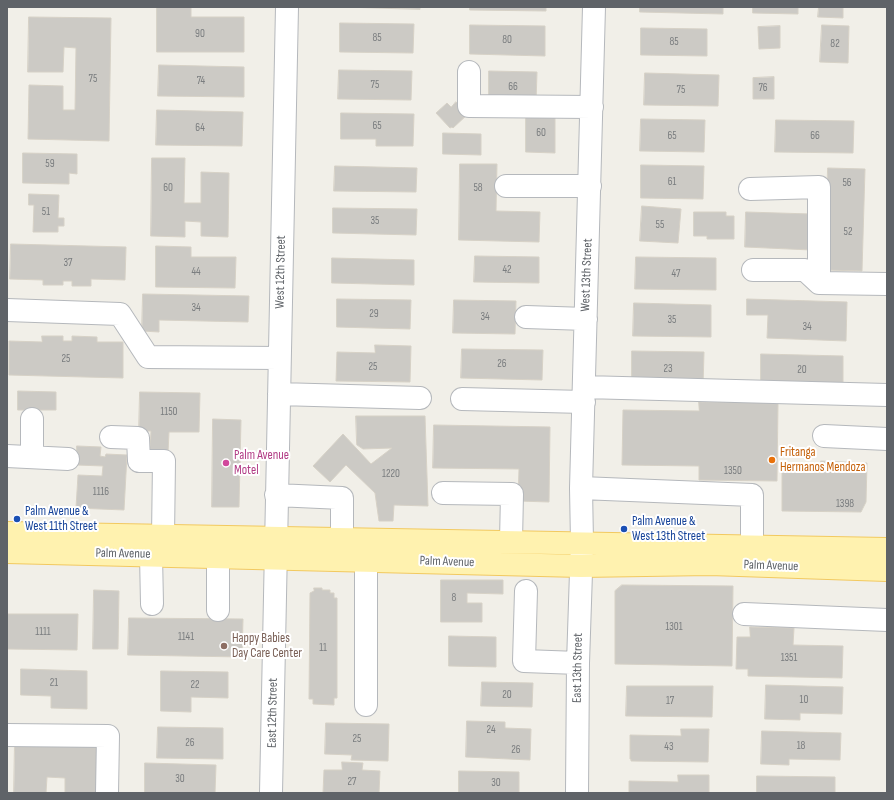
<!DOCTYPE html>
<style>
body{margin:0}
#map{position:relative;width:894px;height:800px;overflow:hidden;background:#f1efe8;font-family:"Sofia Sans Condensed",sans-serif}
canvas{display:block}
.frame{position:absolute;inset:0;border:8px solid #5f6368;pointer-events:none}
</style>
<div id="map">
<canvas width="894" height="800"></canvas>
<div class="frame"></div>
</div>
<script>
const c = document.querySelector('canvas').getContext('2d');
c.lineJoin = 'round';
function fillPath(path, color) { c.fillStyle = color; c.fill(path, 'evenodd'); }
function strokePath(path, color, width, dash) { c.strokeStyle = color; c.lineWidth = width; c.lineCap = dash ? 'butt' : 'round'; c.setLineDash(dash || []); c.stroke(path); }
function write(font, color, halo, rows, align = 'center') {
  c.font = font + ' "Sofia Sans Condensed",sans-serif'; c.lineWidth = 4; c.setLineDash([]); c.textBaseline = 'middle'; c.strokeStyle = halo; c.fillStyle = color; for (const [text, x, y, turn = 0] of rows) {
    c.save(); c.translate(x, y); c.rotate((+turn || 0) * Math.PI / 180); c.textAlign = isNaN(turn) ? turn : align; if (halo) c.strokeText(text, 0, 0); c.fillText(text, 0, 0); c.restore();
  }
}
const building = new Path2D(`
 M157 7H191V17H244V52H157Z
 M344 7H420V9Z
 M470 7H546V11L470 10Z
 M640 7H723V14L640 12Z
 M753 7H798V14L753 13Z
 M819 7H843V18L818 17Z
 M29 17 111 18 109 141 28 139 29 85 63 86V110H75L76 48 64 47 63 72H28Z
 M340 23 414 24 413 53 340 52Z
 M470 25 545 26V56L470 54Z
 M822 25 849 26 848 63 820 62Z
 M780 26V48L759 49 758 27Z
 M641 28 707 29V56L641 55Z
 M159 65 244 67V97L158 96Z
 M339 70 412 71 411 100 338 99Z
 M489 71 537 72 536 103H489Z
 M645 73 719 75 718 106 644 105Z
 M774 77V99H753V78Z
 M456 102 468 114 453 128 452 127 450 128 436 113 447 103 451 107Z
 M157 110 243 112 242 146 156 145Z
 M341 113 414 114 413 146H376V139H341Z
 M526 113H555V153L526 152Z
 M641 119 705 120 704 152 640 151Z
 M776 120 854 121 853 153 775 152Z
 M443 133 481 134V155L443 154Z
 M23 153 77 154V174L69 173V184L23 183Z
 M152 158H185L184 203H201V172L229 173 228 237 201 236V222L185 221V237L151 236Z
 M460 164H497L496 211 540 212 539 242 459 240Z
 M641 165 704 166 703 199 641 198Z
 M335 166 417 168 416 192 334 191Z
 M828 168 865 169 862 271 825 270Z
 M29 194 59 195 58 218H64V226H58V232H33L34 205H29Z
 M642 206 681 209 678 243 640 241Z
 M333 208 417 209 416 235 333 233Z
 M694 212H726V216H734V239H707V236H694Z
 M746 212 811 214V250L745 247Z
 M11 244 126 247 125 280 91 279V286H72V281H63V285H43V280L10 279Z
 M156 246 191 247V257H236L235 288 156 287Z
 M475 256 539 257V283L474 282Z
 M636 257 716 258V290L635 289Z
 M332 258 414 260V285L332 283Z
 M143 294 249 296 248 322 159 320V332L142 331Z
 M337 299 411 300 410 329 337 327Z
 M747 299 847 302 846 341 767 338 768 315H747Z
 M454 300 516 301 515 334 453 333Z
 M634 303 711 305V337L633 336Z
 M42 336H63V341H72V336L97 337V342H123V378L9 375V341L42 342Z
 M375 345 411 346 410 382 336 381 337 352 375 353Z
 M462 349 543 350 542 380 461 378Z
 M632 351 704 352 703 387 632 386Z
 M761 354 843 356V385L761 383Z
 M18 391 56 392V410H18Z
 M140 392 200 393 199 432H169L168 453H150L151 431H139Z
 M699 402 778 403 777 481 699 480V466L622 465 623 410 699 411Z
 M356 416H425L428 506 394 505 393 521H379L375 493 346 465 330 482 313 466 343 434 371 464 392 448 363 449 357 445Z
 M213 419 241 420 239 507H212Z
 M434 425 550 427 549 502 518 501 519 469 433 468Z
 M77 446 101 447 100 456 105 457 106 454 127 455 124 510 76 508 78 475 102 476 103 466 77 465Z
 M821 461 867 463 866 502 861 512 782 511V471L823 473Z
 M441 580H503V594L467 593V603H482V622H441Z
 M622 585 733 586 732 666 615 664V591Z
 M314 588H322V590H330V593H334V598H337V698H334V705L313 704V699H309L310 593 314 591Z
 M94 590 119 591 118 649H93Z
 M8 614H78L77 650 8 649Z
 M129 618 243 619 242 657 128 655Z
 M750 627 794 628 793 645 843 646 842 678 748 676V669H736L737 637H750Z
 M449 636 496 637V667L449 666Z
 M21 669 87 671V709L51 708V696L21 695Z
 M161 671 228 672V698L191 697V712L161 711Z
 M482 682 533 683 532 707 481 706Z
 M766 685 843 687 842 714 800 713V720L765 719Z
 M627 686H713L712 717 626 716Z
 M467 721 505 722V728L531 729 530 760 466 757Z
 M326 723 389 724 388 761 351 760 352 755 325 754Z
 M158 727 223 728V759L157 758Z
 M681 729H709L708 762 631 761V759H630V735L681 736Z
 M762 731 841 733 840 760 789 759V765L761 764Z
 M15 740 105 741 104 793H65V778L47 777 46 793H14Z
 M342 762 363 763 362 770 380 771 379 793H323L324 770H342Z
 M145 763 216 765 215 793H145Z
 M459 771 519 772V793H459Z
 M678 775H709V793H629V781L678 782Z
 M757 776 835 777V793H757Z`);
fillPath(building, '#cccac5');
strokePath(building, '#d6d1c6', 1);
const minor = new Path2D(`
 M469 72V106L592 107
 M506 186H590
 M750 189 819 187V283
 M753 270H805L819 283 887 284
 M7 310 120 314 148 357 279 358
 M526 317 586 319
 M584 387 887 395
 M279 394 420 398
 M462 399 584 402
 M32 419V457
 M824 436 887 439
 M111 437 138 438 139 461H164L163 537
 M7 456 68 459
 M581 488 752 495V546
 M443 493 512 494 511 541
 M276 495 342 498V540
 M151 555 152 604
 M218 556V610
 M526 591 524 661 578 663
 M744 614 887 620
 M366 705V560
 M7 735 108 736 107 793
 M271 793 287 7
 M577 793 578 663 582 542 581 488 594 7`);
const major = new Path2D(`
 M7 533 887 549
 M7 552 581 566 710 564 887 570`);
strokePath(minor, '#b5b8bc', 24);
strokePath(major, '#f2c960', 24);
strokePath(minor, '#fff', 22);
strokePath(major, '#fff2af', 22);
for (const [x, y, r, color] of [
 [772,460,4,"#e8710a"],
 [226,463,4,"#d1479c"],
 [17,519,4,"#1a4fb4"],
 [624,529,4,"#1a4fb4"],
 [224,646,4,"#8d6e63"]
]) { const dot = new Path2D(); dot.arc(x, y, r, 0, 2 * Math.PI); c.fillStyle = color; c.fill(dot); strokePath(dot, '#fff', 1.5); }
write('11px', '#7a7d7f', null, [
 ["90",200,34],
 ["85",377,38],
 ["80",507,40],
 ["85",674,42],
 ["82",835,44],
 ["75",93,79],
 ["74",201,81],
 ["75",375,85],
 ["66",513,87],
 ["76",763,88],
 ["75",681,90],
 ["65",377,126],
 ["64",200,128],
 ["60",541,133],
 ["65",672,136],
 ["66",815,136],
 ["59",50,164],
 ["61",672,182],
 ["56",847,183],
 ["60",168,188],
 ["58",478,188],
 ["51",46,212],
 ["35",375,221],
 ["55",660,225],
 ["52",848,232],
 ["37",68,263],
 ["42",507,270],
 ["44",196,272],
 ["47",676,274],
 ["34",196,308],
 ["29",374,314],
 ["34",485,317],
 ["35",672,320],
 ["34",807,327],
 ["25",66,359],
 ["26",502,364],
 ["25",373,367],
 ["23",668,369],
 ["20",802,370],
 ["1150",169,412],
 ["1350",733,471],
 ["1220",391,474],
 ["1116",101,492],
 ["1398",845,504],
 ["8",454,598],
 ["1301",674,627],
 ["1111",43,632],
 ["1141",186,637],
 ["11",323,648],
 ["1351",789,658],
 ["21",54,683],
 ["22",195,685],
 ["20",507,695],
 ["10",804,700],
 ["17",670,701],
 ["24",491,730],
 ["25",357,739],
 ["26",190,743],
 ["18",801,746],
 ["43",669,747],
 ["26",516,750],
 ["30",180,779],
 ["27",352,782],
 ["30",496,783]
]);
write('13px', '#5f6368', '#fff', [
 ["West 12th Street",281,272,-89],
 ["West 13th Street",587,275,-88],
 ["Palm Avenue",123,554,1],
 ["Palm Avenue",447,562,2],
 ["Palm Avenue",771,566,2],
 ["East 13th Street",578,668,-89],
 ["East 12th Street",273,713,-89]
]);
write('13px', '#c56008', '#fff', [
 ["Fritanga",780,453],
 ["Hermanos Mendoza",780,468]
], 'left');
write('13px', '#b23c85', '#fff', [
 ["Palm Avenue",234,456],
 ["Motel",234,471]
], 'left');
write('13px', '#164399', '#fff', [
 ["Palm Avenue &",25,512],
 ["West 11th Street",25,527],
 ["Palm Avenue &",632,522],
 ["West 13th Street",632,537]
], 'left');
write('13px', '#785e54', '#fff', [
 ["Happy Babies",232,639],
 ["Day Care Center",232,654]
], 'left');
</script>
